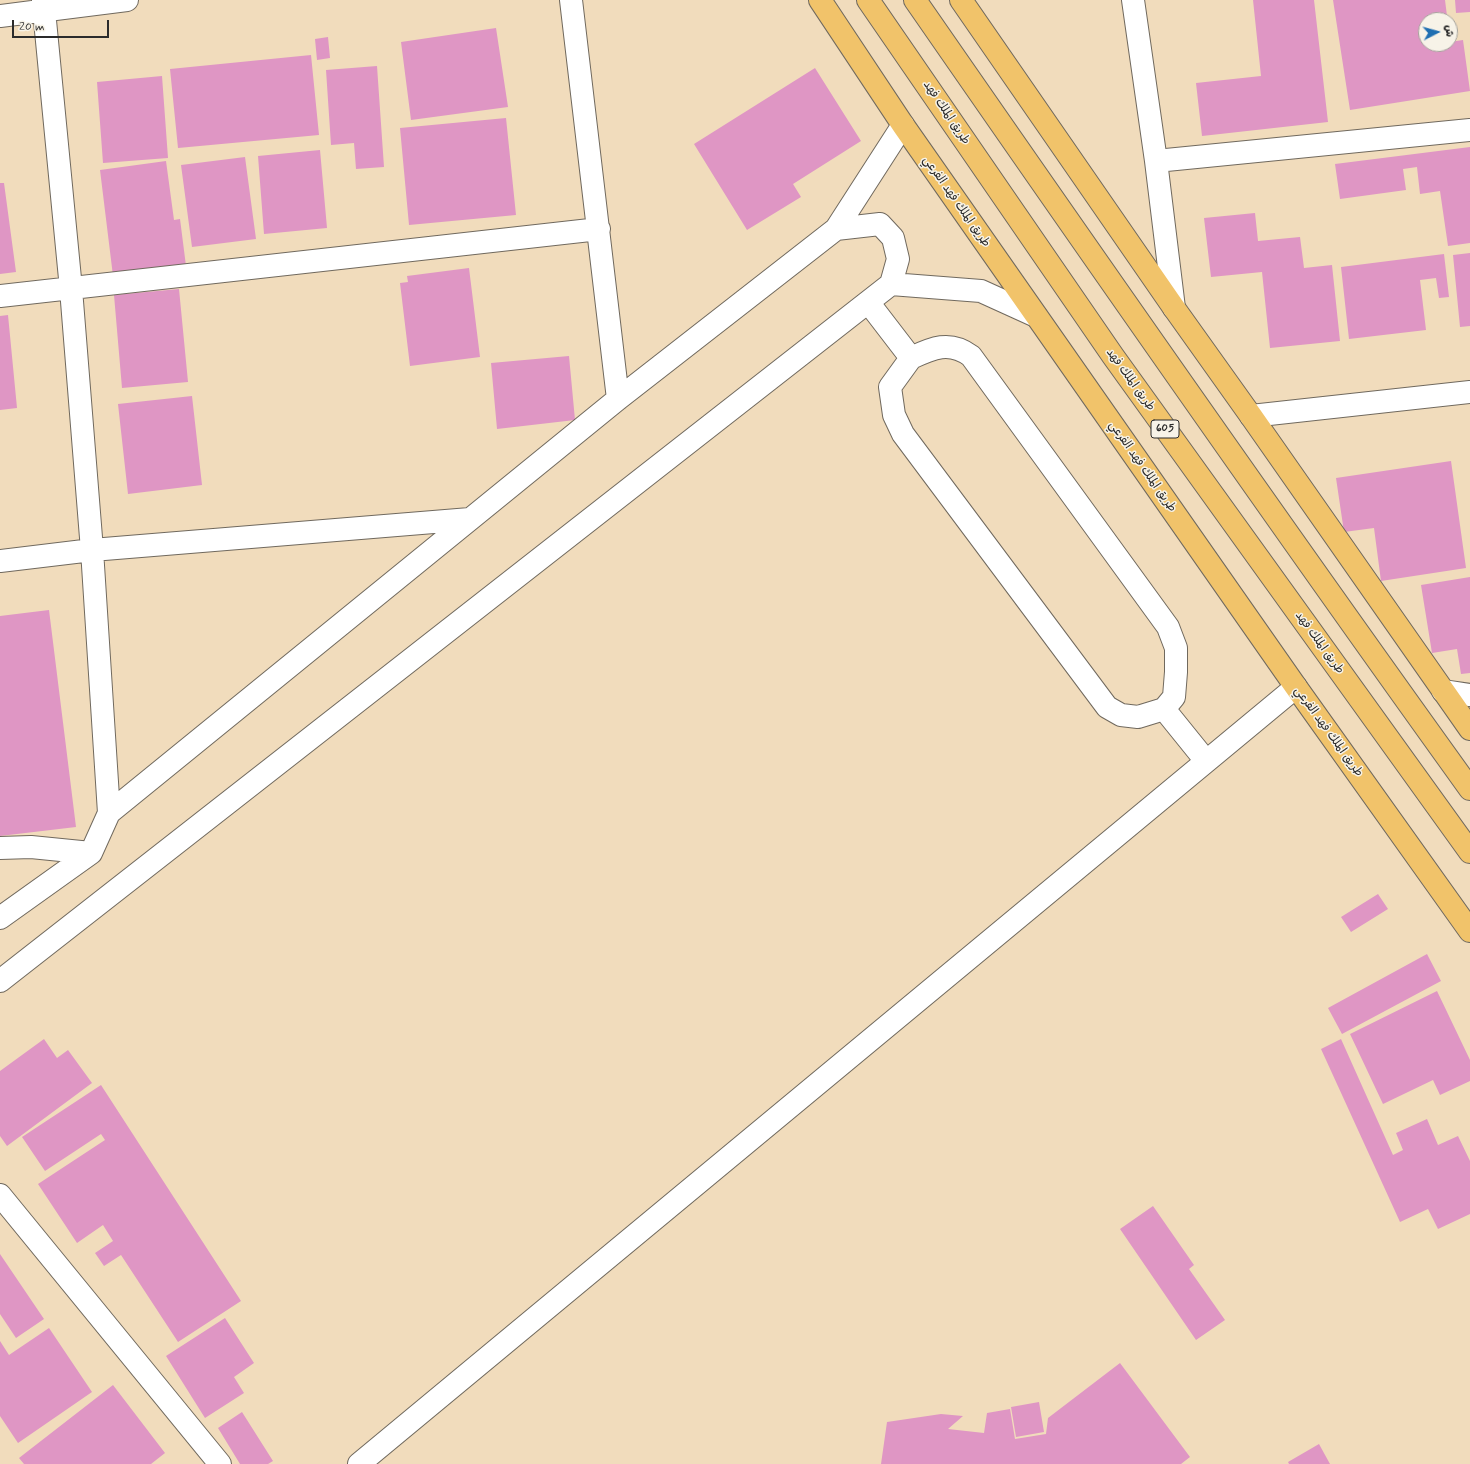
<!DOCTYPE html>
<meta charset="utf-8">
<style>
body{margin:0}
#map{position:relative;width:1470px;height:1464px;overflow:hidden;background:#f1dcbc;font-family:Mynerve,"Playpen Sans Arabic",sans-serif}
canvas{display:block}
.north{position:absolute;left:1418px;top:12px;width:40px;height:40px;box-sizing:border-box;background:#f7f3e8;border:1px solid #a5a39c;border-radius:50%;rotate:84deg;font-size:11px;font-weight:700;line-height:16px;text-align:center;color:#2b2b2b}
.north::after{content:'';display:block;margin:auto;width:14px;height:18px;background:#1f6fb2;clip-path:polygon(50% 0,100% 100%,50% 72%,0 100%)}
.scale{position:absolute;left:12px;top:20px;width:97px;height:18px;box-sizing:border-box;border:2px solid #2b2b2b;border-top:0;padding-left:5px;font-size:12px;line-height:14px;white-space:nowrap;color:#2b2b2b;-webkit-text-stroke:3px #f7f3e8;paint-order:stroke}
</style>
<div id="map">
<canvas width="1470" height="1464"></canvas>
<div class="north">ش</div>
<div class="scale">20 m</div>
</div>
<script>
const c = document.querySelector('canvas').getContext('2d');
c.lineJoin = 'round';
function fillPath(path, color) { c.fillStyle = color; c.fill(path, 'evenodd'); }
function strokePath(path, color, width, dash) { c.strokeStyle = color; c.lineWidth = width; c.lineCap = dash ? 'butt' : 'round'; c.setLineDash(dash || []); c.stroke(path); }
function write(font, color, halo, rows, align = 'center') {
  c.font = font + ' Mynerve,"Playpen Sans Arabic",sans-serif'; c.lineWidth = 3; c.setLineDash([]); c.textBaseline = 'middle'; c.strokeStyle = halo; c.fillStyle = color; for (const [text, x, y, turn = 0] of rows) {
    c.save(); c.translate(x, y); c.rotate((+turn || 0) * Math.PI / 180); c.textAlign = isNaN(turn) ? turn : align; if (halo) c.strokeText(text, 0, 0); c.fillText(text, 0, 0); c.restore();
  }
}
fillPath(new Path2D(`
 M1253 0H1314L1328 122 1202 136 1196 83 1261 76Z
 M1333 0H1445L1447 16 1433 18V20H1426V44H1450V42L1463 40 1470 91 1350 110Z
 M1455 0H1470V12L1456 13Z
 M496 28 508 107 411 120 401 42Z
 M328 37 330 58 317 60 315 39Z
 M311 55 319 135 178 148 170 69Z
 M377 66 384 167 356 169 354 143 331 145 326 70Z
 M815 68 861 141 793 184 801 197 747 230 694 144Z
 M162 76 168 158 103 163 97 82Z
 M506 118 516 215 409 225 400 128Z
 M1470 147V243L1448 246 1440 191 1420 194 1417 167 1403 169 1406 190 1340 199 1335 164Z
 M320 150 327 228 264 234 258 156Z
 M245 157 256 239 192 247 181 165Z
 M166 161 174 220 180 219 186 266 113 276 100 170Z
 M0 183H4L16 272 0 274Z
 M1255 213 1258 241 1300 237 1304 268 1332 265 1340 341 1270 348 1262 272 1211 277 1204 218Z
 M1470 253V326L1460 327 1453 255Z
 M1444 254 1449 297 1439 298 1436 278 1420 280 1426 330 1349 339 1341 267Z
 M469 268 480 357 410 366 400 283 408 282 407 276Z
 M179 289 188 382 122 388 114 295Z
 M8 315 17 408 0 410V316Z
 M569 356 575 420 497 429 491 363Z
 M192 396 202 485 128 494 118 404Z
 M1451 461 1466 568 1381 581 1374 528 1344 532 1336 478Z
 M1470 577V673L1461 674 1457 649 1432 653 1421 585Z
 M49 610 76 827 0 836V616Z
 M1378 894 1388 909 1351 932 1341 917Z
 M1427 954 1441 981 1342 1034 1328 1008Z
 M1437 991 1470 1060V1081L1440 1095 1433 1080 1383 1104 1350 1034Z
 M44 1039 57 1058 68 1050 92 1083 7 1146 0 1136V1071Z
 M1341 1039 1393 1155 1403 1150 1396 1133 1427 1119 1438 1145 1458 1136 1470 1161V1214L1438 1229 1428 1209 1400 1222 1321 1049Z
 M101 1085 241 1301 178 1342 121 1255 104 1266 95 1253 113 1241 103 1225 77 1243 38 1184 105 1140 101 1134 45 1171 22 1137Z
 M1153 1206 1194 1265 1189 1269 1225 1320 1196 1340 1120 1229Z
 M0 1254 44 1319 16 1338 0 1314Z
 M225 1318 254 1363 234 1377 244 1393 205 1418 166 1356Z
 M49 1328 92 1392 18 1443 0 1416V1341L9 1355Z
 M1120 1363 1190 1457 1181 1464H881L887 1422 941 1414 963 1416 948 1429 984 1433 987 1413 1010 1409 1015 1439 1046 1434 1048 1418Z
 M113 1385 165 1453 151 1464H24L19 1458Z
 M1039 1402 1044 1432 1016 1437 1011 1407Z
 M242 1412 273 1461 268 1464H240L218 1428Z
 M1319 1444 1330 1464H1289L1288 1462Z`), '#df96c4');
const minor = new Path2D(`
 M43 0 71 289 92 550 109 813
 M571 0 618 399
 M1133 0 1156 161 1174 308
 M0 16 127 0
 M1156 161 1470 130
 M836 229 880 224 893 238 898 259 891 284
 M0 296 599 229
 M868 302 911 358C932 348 950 340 971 356L1168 627 1176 648V672L1174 697 1164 709 1206 761
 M911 358 890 387 894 415 903 434 1107 707 1121 715 1138 717 1164 709
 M1251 416 1470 392
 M0 561 92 550 470 519
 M1443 691 1470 695
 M0 848 31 847 91 853
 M0 918 91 853 109 813 618 399 836 229 903 125
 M0 981 891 284 981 291 1036 316
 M0 1195 220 1464
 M359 1464 1296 687`);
const major = new Path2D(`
 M820 0 903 125 1296 687 1470 931
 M961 0 1174 308 1251 416 1470 729`);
const highway = new Path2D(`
 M868 0 1113 356 1470 852
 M915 0C1098 264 1282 528 1470 789`);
strokePath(minor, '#70695e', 24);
strokePath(major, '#70695e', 24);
strokePath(highway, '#70695e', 24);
strokePath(minor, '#fff', 22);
strokePath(major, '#f1c36a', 22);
strokePath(highway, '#f1c36a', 22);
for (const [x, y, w] of [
 [1165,429,28]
]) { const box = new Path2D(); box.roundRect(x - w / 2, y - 9, w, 18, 3); c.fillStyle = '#f7f3e8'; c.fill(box); strokePath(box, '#2b2b2b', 1); }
write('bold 11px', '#2b2b2b', null, [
 ["605",1165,429]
]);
write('12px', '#2b2b2b', '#f7f3e8', [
 ["طريق الملك فهد",946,113,56],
 ["طريق الملك فهد الفرعي",956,202,55],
 ["طريق الملك فهد",1130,380,54],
 ["طريق الملك فهد الفرعي",1142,467,55],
 ["طريق الملك فهد",1319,643,54],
 ["طريق الملك فهد الفرعي",1328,732,54]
]);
</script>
